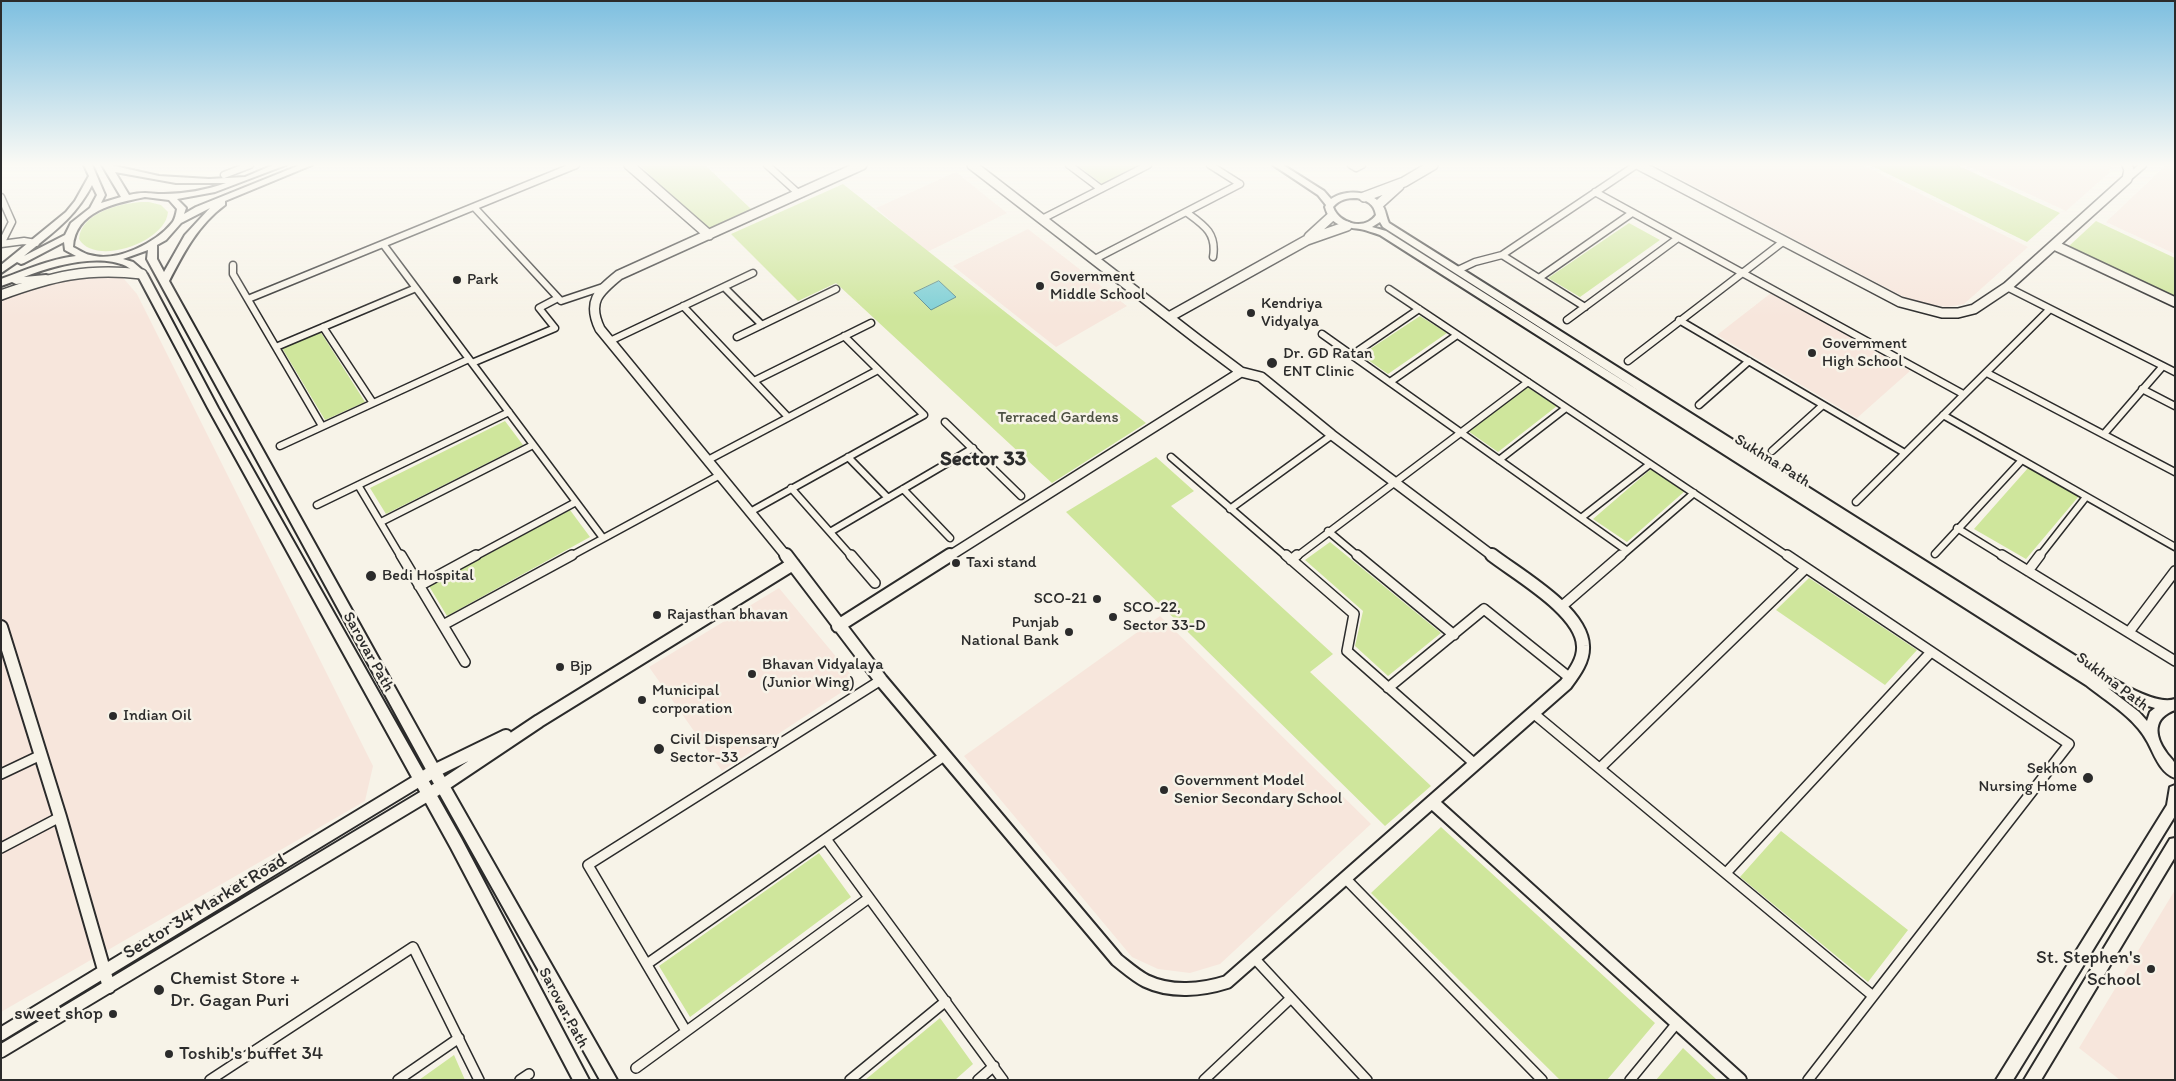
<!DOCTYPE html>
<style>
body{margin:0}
#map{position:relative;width:2176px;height:1081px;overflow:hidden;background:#f7f3e8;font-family:Itim,sans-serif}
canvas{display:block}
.frame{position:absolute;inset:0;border:2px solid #2b2b2b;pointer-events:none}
</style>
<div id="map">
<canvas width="2176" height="1081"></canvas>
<div class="frame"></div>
</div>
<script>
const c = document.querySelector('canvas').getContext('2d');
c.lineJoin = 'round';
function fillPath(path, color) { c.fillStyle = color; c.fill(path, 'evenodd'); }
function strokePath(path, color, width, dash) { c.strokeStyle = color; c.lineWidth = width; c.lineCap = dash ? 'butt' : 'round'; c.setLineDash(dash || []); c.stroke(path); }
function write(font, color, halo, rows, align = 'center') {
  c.font = font + ' Itim,sans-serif'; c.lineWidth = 5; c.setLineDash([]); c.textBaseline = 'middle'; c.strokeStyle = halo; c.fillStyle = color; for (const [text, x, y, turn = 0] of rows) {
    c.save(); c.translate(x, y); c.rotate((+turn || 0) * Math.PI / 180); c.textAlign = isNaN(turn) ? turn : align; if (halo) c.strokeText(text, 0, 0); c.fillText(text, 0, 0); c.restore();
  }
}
fillPath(new Path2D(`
 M1654 165H1862L2028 247 1964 304 1947 307 1927 304 1902 296Z
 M1965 165H2111L2109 173 2066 211Z
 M2166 165H2175V254L2106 222Z
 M956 172 1007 213 927 252 876 208Z
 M1028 229 1127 306 1056 347 953 266Z
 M119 273 137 294 373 766 365 801 1 1012V294L53 274Z
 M1771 293 1910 371 1857 418 1717 335Z
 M779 588 857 682 722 771 649 667Z
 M1160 616 1371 824 1220 964 1190 973 1158 969 1132 957 964 756Z
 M2175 890V1080H2120L2079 1048Z`), '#f7e6dc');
fillPath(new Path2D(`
 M640 165H705L751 209 705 230Z
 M1077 165H1138L1102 184Z
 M1870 165H1957L2060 213 2027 242Z
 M843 184 1146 423 1052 483 836 283 798 301 731 234Z
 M149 202 161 205 168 212C166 242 95 267 79 239 81 211 126 201 149 202Z
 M2096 221 2175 258V296L2069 246Z
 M1629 223 1660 240 1580 297 1548 278Z
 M1420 316 1447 333 1388 374 1361 355Z
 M320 331 365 402 325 420 282 348Z
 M1527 387 1557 406 1498 452 1468 431Z
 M505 421 523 445 386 514 370 488Z
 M1156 457 1194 491 1171 506 1333 654 1310 672 1431 786 1385 826 1066 512Z
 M2028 468 2079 496 2026 559 1974 529Z
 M1651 469 1685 491 1627 542 1593 519Z
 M570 510 590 537 447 616 429 586Z
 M1330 542 1441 633 1388 676 1355 646 1363 611 1305 560Z
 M1809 578 1917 650 1885 685 1776 610Z
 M1441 827 1655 1023 1607 1080H1560L1371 893Z
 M1781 831 1908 930 1868 982 1740 877Z
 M819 853 851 897 690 1017 659 966Z
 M940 1018 973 1064 955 1080H865Z
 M1683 1048 1717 1080H1656Z
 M454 1055 465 1080H419Z`), '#cfe69c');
const water = new Path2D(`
 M939 281 956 297 931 310 914 293Z`);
fillPath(water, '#7ecfd5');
strokePath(water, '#5d8d91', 1);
const minorFar1 = new Path2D(`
 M767 165 798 193
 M1069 165 1101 189
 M1210 165 1240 184
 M1351 165 1356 168 1362 165
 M224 175 250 165
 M2127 179 2143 165
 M1595 192 1963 394
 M1 197 12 222 1 244 24 241 36 243
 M474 207 561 301 606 286
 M1186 212C1204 225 1217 233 1213 257
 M1042 219 1148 165
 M383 244 603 538
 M1502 255 1585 307
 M1095 259 1240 184
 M233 265V274L322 426
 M1458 270 1475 262 1502 255 1636 165
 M1539 278 1632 213
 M724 287 762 325
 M2007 287 2175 372
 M1389 289 1789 557
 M248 299 576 165
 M683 306 788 417
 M1567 320 1678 238
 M1679 320 1903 452
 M323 327 373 403
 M1322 334 1626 550
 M737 337 836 289
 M610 341 753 273
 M276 347 416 288
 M1352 355 1419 309
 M1628 361 1784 241
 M472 363 555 328 539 308 558 298
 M1987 373 2175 472
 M754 381 871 323
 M1390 382 1457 335
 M2142 389 2175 406
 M1699 405 1749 361
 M1943 415 2175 547
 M945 422 1021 496
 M2104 434 2163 366
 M280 446 469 359
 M1772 451 1823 405
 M848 457 888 498
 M1171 457 1287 557
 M708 460 878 370
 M1499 460 1566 408
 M358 485 401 557
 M791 488 852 557
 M903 489 950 538
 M1856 502 2050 309
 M317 505 509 412
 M1230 509 1332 435
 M750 512 924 415 844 336
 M1581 518 1650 464
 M381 522 533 445
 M1957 528 2004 557
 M1328 531 1359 557
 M830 532 973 448
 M1935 554 2022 460
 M474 557 576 502
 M569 557 720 475
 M1296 557 1528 382
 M1620 557 1694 493
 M2039 557 2086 497`);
const minor = new Path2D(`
 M401 555 465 662
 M851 555 875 583
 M1286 555 1354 614 1347 651 1475 764
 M1357 555 1454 635
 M1787 555 2069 744 1808 1080
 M2002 555 2175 661
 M1291 560 1297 555
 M2028 571 2040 555
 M419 586 476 555
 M1561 607 1621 555
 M443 625 572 555
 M2129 632 2175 571
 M1388 688 1484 609 1570 678
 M1533 713 1873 996
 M1600 768 1806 568
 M1 774 41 755
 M826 839 1003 1080
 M1 848 60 817
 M1726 873 1931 652
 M1345 878 1542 1080
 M1255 959 1367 1080
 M647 964 944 756
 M686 1031 588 865 881 680
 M636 1068 869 898
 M210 1080 413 947 479 1080
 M398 1080 459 1038
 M520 1080 529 1074
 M850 1080 946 1001
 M978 1080 994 1066
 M1204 1080 1291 998
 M1630 1080 1677 1023`);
const tertiaryFar1 = new Path2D(`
 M629 165 709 235
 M972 165 1197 339 1241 372 1261 377 1332 435 1494 557
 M1639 165 1900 302 1942 313H1958L1974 309 2007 287 2127 179 2129 170 2127 165
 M1364 197 1404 182 1433 165
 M1378 205 1399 186
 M1309 237 1332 216
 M2054 245 2175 302
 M1 295C53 276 86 268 142 274
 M1169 317 1307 240 1347 226
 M787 557 600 329C587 302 598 292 619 275L862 165
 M948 557 1241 372`);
const tertiary = new Path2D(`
 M786 555 881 680 1117 960C1126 967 1136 976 1146 981 1171 993 1202 990 1227 982L1566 684C1574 673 1584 660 1583 646 1582 611 1518 575 1492 555
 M838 626 950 555
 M1 627 60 817 109 987
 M1432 802 1740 1080
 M1 1034 434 771 506 736
 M1 1051 442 786 539 721 793 564`);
const secondary = new Path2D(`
 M84 165H92L105 195 101 203 121 197 102 165H110L159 176 209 179 245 177 273 165H286L215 192 177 199 186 208 184 214 196 207 300 165H312L225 201V205C198 225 184 252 169 281L439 767 617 1080H600L429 775 147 259 148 250 123 259 133 262 147 274 218 408 461 838 589 1080H573L451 848 208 408 138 276C135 273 130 268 126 266 97 253 53 266 24 277L46 275 49 276V280L16 284 12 282 1 286V279C26 270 50 259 76 256L65 250 64 242 24 263 21 264 17 262 1 273V265L66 212 75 201 89 176ZM115 172 176 183H226C206 190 185 194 164 194 149 194 145 191 129 195ZM92 185 97 195 90 208 71 223 65 235 24 256C52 233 75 218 92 185ZM145 197 169 200 177 209C176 214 175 220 172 223 156 243 116 263 90 255 84 254 78 249 73 247 75 211 115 203 145 197ZM210 208 185 235 164 272 157 259V245L166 240 181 223Z
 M1273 165H1283L1324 191 1331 199C1345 189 1371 190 1382 205 1386 210 1386 217 1389 223L2098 670C2116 680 2155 706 2175 699V710C2153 718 2154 735 2166 752 2168 755 2172 759 2174 762 2176 766 2175 773 2175 778 2159 772 2154 753 2147 741 2134 717 2106 701 2086 685L1380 235C1374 233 1366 230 1360 229 1343 227 1330 225 1325 207L1326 205 1318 195ZM1357 198C1367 201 1374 203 1376 215 1365 231 1339 224 1333 207 1340 199 1347 198 1357 198ZM1380 222 1383 227 1641 392 1386 231 1372 227ZM2108 688 2132 701 2155 708 2150 712 2147 721 2139 712Z
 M2175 785V816L2013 1080H1996L2167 805 2170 787Z
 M2175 838V857L2041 1080H2024L2170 839Z`);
strokePath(minorFar1, '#2b2b2b', 9);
strokePath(minor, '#2b2b2b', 12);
strokePath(tertiaryFar1, '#2b2b2b', 12);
strokePath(tertiary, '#2b2b2b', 16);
strokePath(secondary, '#2b2b2b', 4);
strokePath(minorFar1, '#f7f3e8', 6);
strokePath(minor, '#f7f3e8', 9);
strokePath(tertiaryFar1, '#f7f3e8', 9);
strokePath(tertiary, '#f7f3e8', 12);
fillPath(secondary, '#f7f3e8');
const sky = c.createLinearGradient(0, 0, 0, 317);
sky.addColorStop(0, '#7dbfe0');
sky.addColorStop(0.52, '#fbfaf5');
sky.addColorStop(1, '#fbfaf500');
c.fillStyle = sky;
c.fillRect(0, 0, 2176, 317);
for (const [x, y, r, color] of [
 [457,280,5,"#2b2b2b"],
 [1040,286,5,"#2b2b2b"],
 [1251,313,5,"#2b2b2b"],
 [1812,353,5,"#2b2b2b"],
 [1272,363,6,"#2b2b2b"],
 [956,563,5,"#2b2b2b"],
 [371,576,6,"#2b2b2b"],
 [1097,599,5,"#2b2b2b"],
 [657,615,5,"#2b2b2b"],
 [1113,617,5,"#2b2b2b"],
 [1069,632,5,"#2b2b2b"],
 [560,667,5,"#2b2b2b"],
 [752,674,5,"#2b2b2b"],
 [642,700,5,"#2b2b2b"],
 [113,716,5,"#2b2b2b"],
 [659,749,6,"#2b2b2b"],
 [2088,778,6,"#2b2b2b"],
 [1164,790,5,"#2b2b2b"],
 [2151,969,5,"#2b2b2b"],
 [159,990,6,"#2b2b2b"],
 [113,1014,5,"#2b2b2b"],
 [169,1054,5,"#2b2b2b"]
]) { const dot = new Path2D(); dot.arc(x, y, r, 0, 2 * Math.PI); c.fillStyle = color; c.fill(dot); strokePath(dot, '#f7f3e8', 2); }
write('16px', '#2b2b2b', '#f7f3e8', [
 ["Government",1050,277],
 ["Middle School",1050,295],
 ["Park",467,280],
 ["Kendriya",1261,304],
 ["Vidyalya",1261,322],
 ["Government",1822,344],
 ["High School",1822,362],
 ["Dr. GD Ratan",1283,354],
 ["ENT Clinic",1283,372],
 ["Taxi stand",966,563],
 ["Bedi Hospital",382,576],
 ["SCO-21",1087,599,"right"],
 ["SCO-22,",1123,608],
 ["Sector 33-D",1123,626],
 ["Rajasthan bhavan",667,615],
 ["Punjab",1059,623,"right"],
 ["National Bank",1059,641,"right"],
 ["Bhavan Vidyalaya",762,665],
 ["(Junior Wing)",762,683],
 ["Bjp",570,667],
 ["Municipal",652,691],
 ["corporation",652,709],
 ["Indian Oil",123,716],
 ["Civil Dispensary",670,740],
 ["Sector-33",670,758],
 ["Sekhon",2077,769,"right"],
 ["Nursing Home",2077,787,"right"],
 ["Government Model",1174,781],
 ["Senior Secondary School",1174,799]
], 'left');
write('16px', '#4c5042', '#f7f3e8', [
 ["Terraced Gardens",1058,418]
]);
write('16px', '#2b2b2b', '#f7f3e8', [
 ["Sukhna Path",1772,461,32],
 ["Sarovar Path",368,652,61],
 ["Sukhna Path",2112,682,37],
 ["Sarovar Path",563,1008,62]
]);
write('19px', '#2b2b2b', '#f7f3e8', [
 ["Sector 34 Market Road",205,907,-31]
]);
write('19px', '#2b2b2b', '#f7f3e8', [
 ["St. Stephen's",2141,958],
 ["School",2141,980],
 ["Chemist Store +",170,979,"left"],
 ["Dr. Gagan Puri",170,1001,"left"],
 ["sweet shop",103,1014],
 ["Toshib's buffet 34",179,1054,"left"]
], 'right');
write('bold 21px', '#2b2b2b', '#f7f3e8', [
 ["Sector 33",983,460]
]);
</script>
